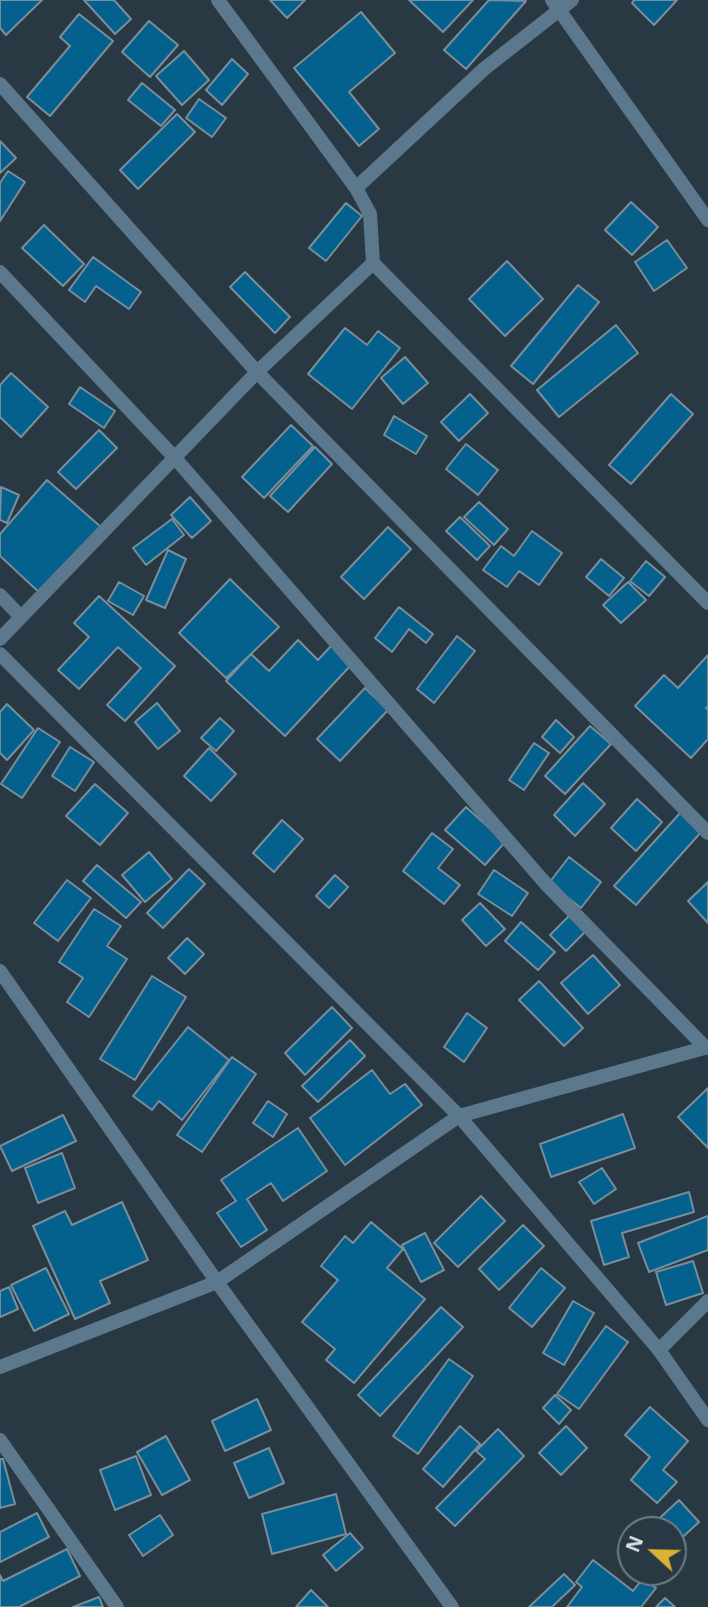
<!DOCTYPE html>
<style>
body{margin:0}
#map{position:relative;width:708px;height:1607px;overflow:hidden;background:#283944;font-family:"Noto Sans",sans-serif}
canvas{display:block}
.north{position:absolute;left:617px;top:1516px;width:70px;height:70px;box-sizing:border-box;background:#283944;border:2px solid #6e7d86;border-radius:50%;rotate:292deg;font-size:19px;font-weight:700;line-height:28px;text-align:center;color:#d8e3ea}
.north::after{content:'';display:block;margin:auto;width:24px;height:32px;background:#dcb233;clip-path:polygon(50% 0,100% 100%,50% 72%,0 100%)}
</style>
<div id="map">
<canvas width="708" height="1607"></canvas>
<div class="north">N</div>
</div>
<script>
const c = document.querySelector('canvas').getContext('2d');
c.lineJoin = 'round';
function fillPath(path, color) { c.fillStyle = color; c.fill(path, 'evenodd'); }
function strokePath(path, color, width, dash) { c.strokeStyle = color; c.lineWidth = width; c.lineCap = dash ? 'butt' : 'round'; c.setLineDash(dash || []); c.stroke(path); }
const building = new Path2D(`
 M0 0H42L6 35 0 28Z
 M84 0H114L131 19 115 34Z
 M270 0H305L287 18Z
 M409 0H473L443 32Z
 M489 0 526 1 466 69 444 50Z
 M634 0H677L654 25 632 3Z
 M361 12 395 53 349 92 379 129 359 146 294 68Z
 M79 14 113 41 50 116 27 97 70 46 60 37Z
 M149 21 178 45 150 77 122 52Z
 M184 51 209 80 182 105 156 76Z
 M232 59 248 74 222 105 206 90Z
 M142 83 175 110 161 126 128 100Z
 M199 99 226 118 212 137 186 118Z
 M177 114 195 132 138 189 120 170Z
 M0 141 16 158 0 173Z
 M8 171 25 182 0 221V183Z
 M631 202 658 227 632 255 605 230Z
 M346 203 362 216 326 261 309 248Z
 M44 225 84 264 63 286 22 248Z
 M667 240 687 268 654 291 635 262Z
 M93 257 141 292 129 309 96 286 85 302 69 290Z
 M507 261 543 299 505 336 469 299Z
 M245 272 290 317 275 333 230 287Z
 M578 285 599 302 533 384 511 366Z
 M616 325 638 353 559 417 537 390Z
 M345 328 367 345 378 331 400 348 352 409 308 374Z
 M405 357 428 383 403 404 381 378Z
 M11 373 48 407 21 437 0 417V385Z
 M80 387 115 411 104 428 69 404Z
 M470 394 488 413 459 441 441 422Z
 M671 394 693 414 631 484 609 465Z
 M394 416 427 436 416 454 384 435Z
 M291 425 313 446 264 498 242 477Z
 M99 430 117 448 76 489 58 472Z
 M466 444 498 470 478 495 446 469Z
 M315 447 332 464 288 512 270 496Z
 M47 480 101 527 42 595 0 556V534Z
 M1 487 19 495 7 523 0 520Z
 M190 497 211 521 192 538 171 515Z
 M479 502 508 529 494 545 464 517Z
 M460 517 490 546 477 560 446 531Z
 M172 519 184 535 146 565 133 548Z
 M388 527 411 549 364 599 341 577Z
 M532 531 562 553 539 585 519 571 507 587 483 570 501 546 514 556Z
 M168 550 186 559 165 608 146 600Z
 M601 559 624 578 609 596 586 577Z
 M646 561 665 577 649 596 630 581Z
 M230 579 279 627 226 678 179 633Z
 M119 582 144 596 133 615 108 601Z
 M628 582 646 600 621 623 603 605Z
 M99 596 175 666 125 721 107 705 141 668 118 647 79 689 58 670 89 637 74 623Z
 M399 607 433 634 426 643 409 629 392 652 375 638Z
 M457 636 475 651 434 703 417 689Z
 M298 640 318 660 331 646 351 665 285 736 226 681 251 654 269 671Z
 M708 655V706L706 708 708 710V739L691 758 635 706 664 675 678 688Z
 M365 688 388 710 340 761 317 739Z
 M157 703 180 731 158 749 135 722Z
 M7 704 34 730 7 760 0 753V712Z
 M220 718 234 731 216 751 201 738Z
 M556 720 574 737 560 753 542 737Z
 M590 726 611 744 565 794 545 776Z
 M38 728 60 742 22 798 1 784Z
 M534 743 549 753 524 790 509 780Z
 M70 747 94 762 75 791 52 776Z
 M209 748 236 774 211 801 184 776Z
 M583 783 605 804 575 836 554 815Z
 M95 784 128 813 100 845 66 816Z
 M637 799 662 822 636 851 611 828Z
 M466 807 505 842 485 865 445 830Z
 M681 812 702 831 636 905 614 886Z
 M282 820 303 839 274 872 253 853Z
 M432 833 453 849 438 868 460 885 444 904 403 871Z
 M149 852 172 879 145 902 122 875Z
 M569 857 601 882 581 908 549 883Z
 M97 865 141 902 126 918 83 881Z
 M189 869 205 884 163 928 147 913Z
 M494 870 528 893 512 916 478 894Z
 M335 875 348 887 329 908 316 896Z
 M67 880 91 898 58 941 34 923Z
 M708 882V923L688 901Z
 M480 903 505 929 486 946 462 920Z
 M94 909 121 926 107 946 127 959 89 1017 67 1002 83 978 59 962Z
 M570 915 586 931 566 951 550 935Z
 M521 922 555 952 538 970 505 941Z
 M187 938 204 954 185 974 168 958Z
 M593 955 620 985 588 1014 561 983Z
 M152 976 186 997 135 1080 100 1059Z
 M539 981 583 1028 564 1046 519 1000Z
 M332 1007 352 1028 305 1075 285 1053Z
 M467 1013 487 1028 464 1062 444 1047Z
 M188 1027 229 1060 182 1120 159 1101 152 1110 133 1096Z
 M350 1040 365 1056 318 1102 302 1086Z
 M232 1057 256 1074 202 1152 177 1135Z
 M372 1070 390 1094 405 1084 422 1105 345 1165 310 1118Z
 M708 1088V1148L678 1117Z
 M268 1101 287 1114 273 1137 253 1123Z
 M623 1114 635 1148 551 1177 540 1144Z
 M63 1115 76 1141 12 1171 0 1146Z
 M298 1128 327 1171 283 1201 271 1183 247 1199 267 1230 241 1247 217 1213 236 1201 221 1180Z
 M62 1153 75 1188 38 1203 25 1168Z
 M602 1168 616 1189 594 1204 579 1182Z
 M689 1192 694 1212 622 1233 629 1257 604 1265 591 1221Z
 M481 1196 505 1221 458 1267 434 1243Z
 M122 1202 148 1260 100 1281 110 1303 75 1319 33 1226 65 1211 72 1225Z
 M708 1216V1250L649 1272 638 1243Z
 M371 1222 403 1249 387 1268 425 1299 354 1383 326 1360 335 1349 302 1322 338 1280 321 1266 345 1236 353 1243Z
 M523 1225 544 1246 499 1290 479 1269Z
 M425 1233 444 1270 421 1282 402 1245Z
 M693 1261 703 1293 666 1305 656 1272Z
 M46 1268 69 1314 34 1331 11 1285Z
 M541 1268 565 1288 532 1327 509 1308Z
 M9 1287 18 1309 0 1317V1291Z
 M573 1301 594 1313 564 1365 543 1353Z
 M441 1307 463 1327 380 1416 358 1395Z
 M606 1326 628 1342 579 1409 557 1394Z
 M449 1359 473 1376 418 1454 393 1436Z
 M555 1395 571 1410 559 1424 543 1408Z
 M257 1399 271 1430 225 1451 212 1421Z
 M650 1407 688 1441 663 1470 677 1482 657 1503 631 1480 650 1457 625 1435Z
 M460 1426 480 1444 443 1487 423 1469Z
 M566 1426 587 1448 561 1475 539 1453Z
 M498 1429 524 1456 455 1526 436 1508 485 1459 476 1451Z
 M166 1436 190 1480 162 1495 137 1452Z
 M269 1448 284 1483 249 1498 234 1463Z
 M136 1456 151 1495 115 1510 100 1470Z
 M0 1459H3L15 1504 0 1508Z
 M336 1494 346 1534 272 1554 262 1514Z
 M679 1500 699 1522 673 1546V1530H647Z
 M37 1513 49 1537 0 1562V1532Z
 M160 1515 173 1535 143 1556 129 1535Z
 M350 1533 363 1548 336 1571 323 1555Z
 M67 1549 80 1576 19 1607H0V1575L3 1581Z
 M593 1560 633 1591 643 1578 656 1588 641 1607H567L582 1587 576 1582Z
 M564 1574 575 1585 552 1607H529Z
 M311 1590 328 1607H296Z
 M99 1597 103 1607H73Z
 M665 1598 675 1607H656Z`);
fillPath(building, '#04618e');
strokePath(building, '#7a8d9b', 2);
strokePath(new Path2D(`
 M218 0 356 188 370 214 373 263 708 603
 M552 0 708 220
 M0 84 257 372 708 833
 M356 188 484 69 572 0
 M0 272 175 458 546 884 706 1048
 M0 595 21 617
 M0 639 257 372 373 263
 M0 654 459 1116 659 1350 708 1420
 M0 971 217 1282 452 1607
 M659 1350 708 1301
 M0 1367 217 1282 459 1116 708 1047
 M0 1440 117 1607`), '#5b788d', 14);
</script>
